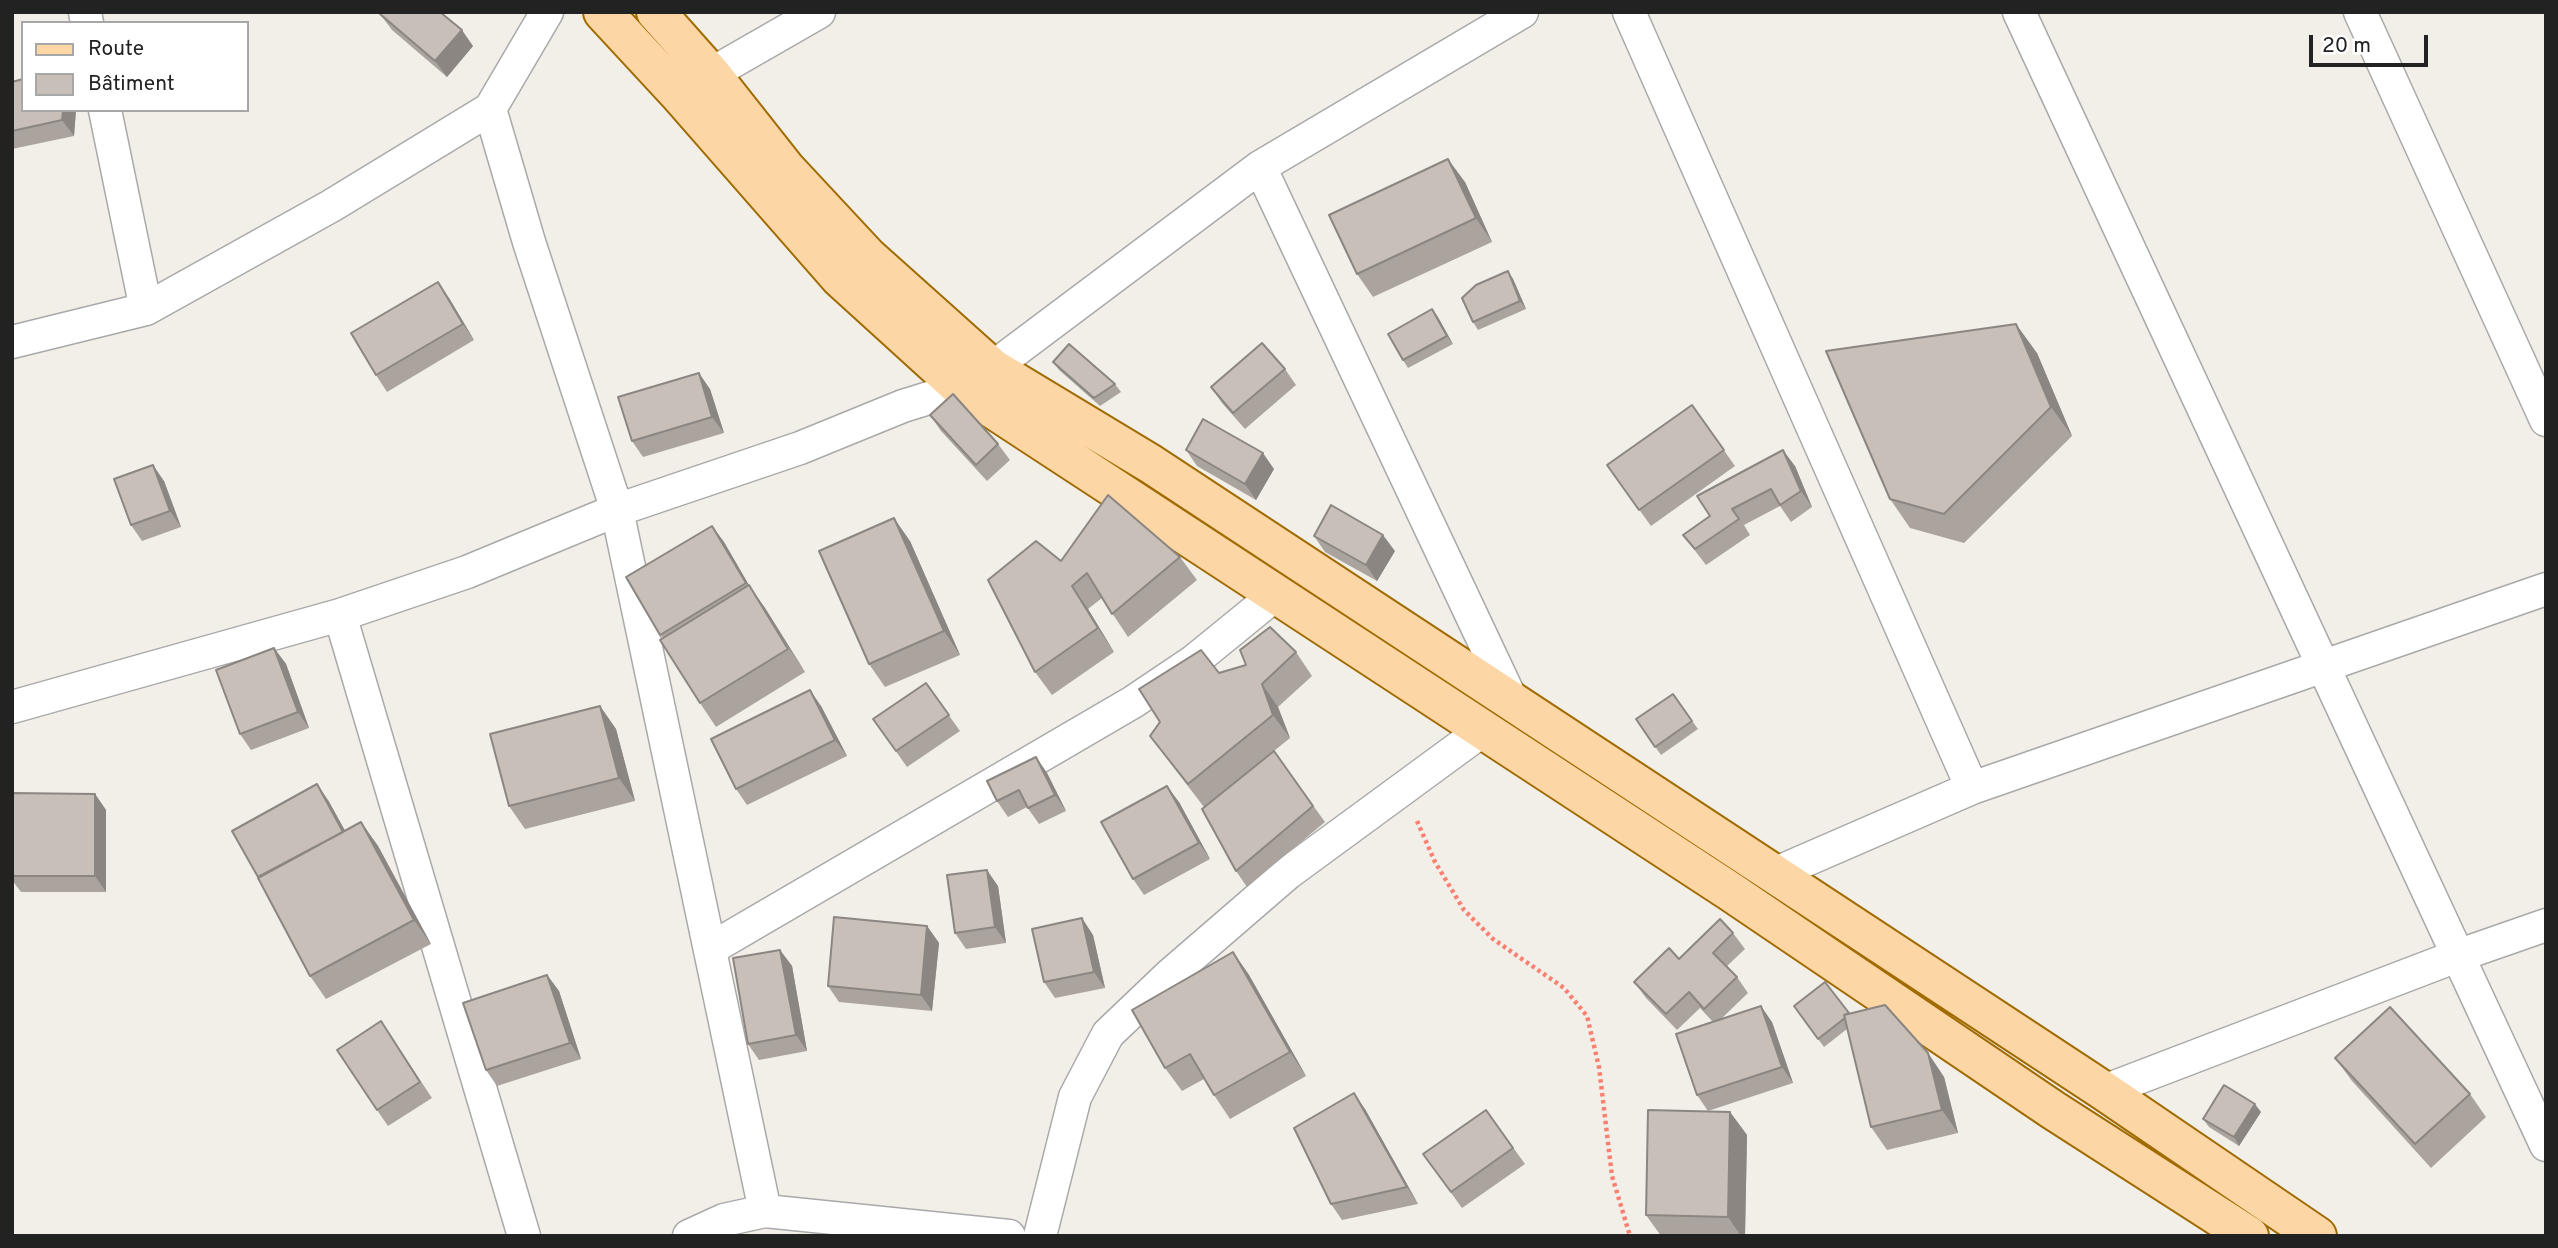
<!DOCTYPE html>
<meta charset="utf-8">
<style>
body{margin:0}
#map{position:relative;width:2558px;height:1248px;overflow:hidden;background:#f2efe9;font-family:Overpass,sans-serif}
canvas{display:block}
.frame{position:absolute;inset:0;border:14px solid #222;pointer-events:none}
.legend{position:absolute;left:21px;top:21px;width:228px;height:91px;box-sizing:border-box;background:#fff;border:2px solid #a7a7a7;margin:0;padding:9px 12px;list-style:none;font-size:21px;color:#222}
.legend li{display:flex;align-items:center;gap:14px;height:35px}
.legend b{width:35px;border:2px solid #a7a7a7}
.scale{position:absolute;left:2309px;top:35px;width:119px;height:32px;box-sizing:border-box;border:4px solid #222;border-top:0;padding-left:9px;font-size:21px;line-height:24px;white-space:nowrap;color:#222;-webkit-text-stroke:5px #fff;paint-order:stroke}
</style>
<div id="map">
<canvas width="2558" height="1248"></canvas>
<div class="frame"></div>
<ul class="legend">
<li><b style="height:9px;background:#fcd6a4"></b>Route</li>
<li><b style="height:19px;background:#c7bfb8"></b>Bâtiment</li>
</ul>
<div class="scale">20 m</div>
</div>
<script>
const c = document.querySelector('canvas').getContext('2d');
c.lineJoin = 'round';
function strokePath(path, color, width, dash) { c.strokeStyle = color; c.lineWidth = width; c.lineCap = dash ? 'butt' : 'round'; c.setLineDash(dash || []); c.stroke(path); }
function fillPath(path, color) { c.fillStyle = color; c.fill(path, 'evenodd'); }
const minor = new Path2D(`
 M85 12 87 23
 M547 12 490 109 529 242 617 510 765 1211
 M1629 12 1972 788
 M2019 12 2546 1145
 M2360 12 2546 420
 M711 74 819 12
 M105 110 146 309
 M1260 167 1512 701
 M12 342 146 309 331 206 490 109
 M992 368 1260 167 1522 12
 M340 615 524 1236
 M12 707 340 615 467 572 617 510 800 448 903 406 961 388
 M1774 874 1972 788 2546 589
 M710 949 1133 702 1194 661 1275 595
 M2104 1091 2457 956 2546 925
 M689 1236 724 1220 765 1211 1009 1236
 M1040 1236 1075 1097 1108 1034 1171 974 1288 873 1483 730`);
const primary = new Path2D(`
 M603 12 678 93 840 278 961 388 1731 892 2053 1110 2249 1236
 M656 12 711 74 786 169 868 257 992 368 1151 464 2104 1091 2317 1236`);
strokePath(minor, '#a9a9a9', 35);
strokePath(primary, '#a06b00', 42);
strokePath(new Path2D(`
 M1417 821 1435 862 1464 910 1493 939 1564 988 1587 1016 1599 1067 1612 1176 1630 1236`), '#fa8072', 4.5, [3.5, 3.5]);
strokePath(minor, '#fff', 32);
strokePath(primary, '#fcd6a4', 38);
fillPath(new Path2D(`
 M380 14 473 46 447 77 392 30Z
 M12 82 23 110H76L74 136 12 149Z
 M1465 182 1492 242 1373 297 1357 274Z
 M1508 271 1513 279 1526 309 1478 330 1473 322Z
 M449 298 474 340 387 392 376 375Z
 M1432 309 1453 344 1408 368 1403 360Z
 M2037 353 2072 436 1964 543 1910 528 1890 499Z
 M1053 362 1115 384 1121 392 1100 406 1059 370Z
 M1285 369 1296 385 1245 429 1222 403 1211 387Z
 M710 389 724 433 643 457 632 441Z
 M1692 405 1735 466 1651 526 1607 465Z
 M930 415 998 444 1010 460 987 481 941 431Z
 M1186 450 1274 469 1256 500 1197 466Z
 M1795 466 1812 507 1791 522 1780 506 1744 525 1750 535 1706 565 1683 535Z
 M164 481 181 527 142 541 131 525Z
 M712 526 724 542 750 587 765 608 805 672 716 727 700 703 663 638 626 577Z
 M1314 536 1395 551 1377 581 1325 552Z
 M910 541 960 655 885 687 869 664Z
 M1180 557 1197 580 1128 637 1102 598 1088 609 1114 652 1052 695 1035 672 1061 561Z
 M274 648 286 664 309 728 251 750 240 734Z
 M1296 652 1312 676 1278 707 1290 738 1274 751 1325 822 1247 887 1236 871 1204 807 1167 759 1150 736 1219 673Z
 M926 683 960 731 907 767 873 719Z
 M1673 694 1698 729 1661 755 1636 719Z
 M600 706 616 729 635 801 525 829 509 806Z
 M821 706 847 756 747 805 736 789Z
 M1036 757 1047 773 1066 811 1039 824 1027 807 1008 817 997 801Z
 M12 793 95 794 106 810V892H21L12 880Z
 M328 800 345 831 361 822 378 846 431 944 326 999 310 976Z
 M1179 802 1210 859 1144 895 1133 879Z
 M998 886 1006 943 966 949 955 933Z
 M927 926 939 943 932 1011 839 1002 828 986Z
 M1733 933 1745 949 1727 966 1737 977 1748 993 1721 1019 1772 1022 1793 1083 1708 1111 1730 1112 1747 1135 1745 1236H1661L1646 1215 1708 1111 1697 1095 1713 1022 1700 1008 1677 1030 1646 998 1634 982 1679 959Z
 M1093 935 1105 988 1055 998 1044 982Z
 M780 950 792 966 807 1051 759 1060 748 1044Z
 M1233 952 1249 975 1306 1076 1230 1119 1214 1095 1204 1079 1182 1091 1165 1068Z
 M547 975 559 991 581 1059 497 1086 486 1070Z
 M1794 1006 1849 1013 1928 1053 1944 1077 1958 1133 1887 1150 1871 1127 1847 1029 1824 1047Z
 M381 1021 432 1098 388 1126 377 1110Z
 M2335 1058 2470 1094 2486 1117 2431 1168 2352 1081Z
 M1365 1109 1418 1204 1342 1220 1331 1204Z
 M1486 1110 1525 1164 1462 1208 1423 1154Z
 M2261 1112 2239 1146 2209 1127 2203 1119Z`), '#aba49e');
fillPath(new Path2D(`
 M462 30 473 46 447 77 435 61Z
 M63 110H76L74 136 62 120Z
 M1448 159 1465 182 1492 242 1476 218Z
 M1508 271 1513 279 1526 309 1520 301Z
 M438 282 449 298 474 340 463 324Z
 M1432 309 1438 317 1453 344 1447 336Z
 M2016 324 2037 353 2072 436 2051 407Z
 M699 373 710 389 724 433 712 417Z
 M1783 450 1795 466 1812 507 1801 491Z
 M1263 453 1274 469 1256 500 1245 484Z
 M153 465 164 481 181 527 170 511Z
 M894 518 910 541 960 655 944 631Z
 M712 526 724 542 750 587 765 608 805 672 746 583Z
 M1383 535 1395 551 1377 581 1366 565Z
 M1072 586 1088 609 1114 652 1098 628Z
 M274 648 286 664 309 728 298 712Z
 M1262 684 1278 707 1290 738 1273 715Z
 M810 690 821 706 847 756 835 740Z
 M600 706 616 729 635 801 619 778Z
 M1036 757 1047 773 1066 811 1055 795Z
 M317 784 328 800 358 854 347 838Z
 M1167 786 1179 802 1210 859 1199 843Z
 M95 794 106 810V892L95 876Z
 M361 822 378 846 431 944 414 920Z
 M987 870 998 886 1006 943 995 927Z
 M1082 918 1093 935 1105 988 1094 972Z
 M927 926 939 943 932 1011 921 995Z
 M780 950 792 966 807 1051 796 1035Z
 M1233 952 1249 975 1306 1076 1290 1052Z
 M547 975 559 991 581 1059 570 1043Z
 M1761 1006 1772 1022 1793 1083 1782 1067Z
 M1928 1053 1944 1077 1958 1133 1942 1110Z
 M1354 1093 1365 1109 1418 1204 1407 1187Z
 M2255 1104 2261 1112 2239 1146 2234 1137Z
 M1730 1112 1747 1135 1745 1236H1741L1728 1217Z`), '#8b8681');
const building = new Path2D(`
 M382 12H440L462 30 435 61 380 14Z
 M23 79V110H63L62 120 12 131V82Z
 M1448 159 1476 218 1357 274 1329 215Z
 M1508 271 1520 301 1473 322 1462 298 1476 285Z
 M438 282 463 324 376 375 351 333Z
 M1432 309 1447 336 1403 360 1388 334Z
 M2016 324 2051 407 1944 514 1890 499 1826 351Z
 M1262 343 1285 369 1233 413 1211 387Z
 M1069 344 1115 384 1094 398 1053 362Z
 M699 373 712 417 632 441 618 397Z
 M953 394 998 444 976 465 930 415Z
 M1692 405 1724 450 1639 510 1607 465Z
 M1203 419 1263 453 1245 484 1186 450Z
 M1783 450 1801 491 1780 505 1771 489 1732 509 1739 519 1695 549 1683 535 1710 516 1697 496Z
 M153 465 170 511 131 525 114 479Z
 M1108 495 1180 557 1112 614 1087 573 1072 586 1098 628 1035 672 988 580 1036 541 1061 561Z
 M1331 505 1383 535 1366 565 1314 536Z
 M894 518 944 631 869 664 819 551Z
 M712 526 746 583 660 635 626 577Z
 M749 585 788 649 700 703 660 640Z
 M1270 627 1296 652 1262 684 1273 715 1188 784 1150 736 1160 722 1139 689 1201 650 1219 673 1246 665 1240 650Z
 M274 648 298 712 240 734 216 670Z
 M926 683 949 715 896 751 873 719Z
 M810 690 835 740 736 789 711 739Z
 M1673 694 1692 721 1655 747 1636 719Z
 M600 706 619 778 509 806 490 734Z
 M1274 751 1313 806 1236 871 1202 809Z
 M1036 757 1055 795 1028 808 1019 790 997 801 987 781Z
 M317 784 343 832 258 877 232 831Z
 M1167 786 1199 843 1133 879 1101 822Z
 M12 793 95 794V876H12Z
 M361 822 414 920 310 976 258 878Z
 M987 870 995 927 955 933 947 875Z
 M834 917 927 926 921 995 828 986Z
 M1082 918 1094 972 1044 982 1032 929Z
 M1720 919 1733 933 1713 953 1737 977 1704 1009 1689 992 1666 1014 1634 982 1669 948 1679 959Z
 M780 950 796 1035 748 1044 733 958Z
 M1233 952 1290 1052 1214 1095 1190 1054 1165 1068 1132 1010Z
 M547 975 570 1043 486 1070 463 1003Z
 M1825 982 1849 1013 1844 1015 1845 1018 1818 1039 1794 1006Z
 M1885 1005 1928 1053 1942 1110 1871 1127 1844 1015Z
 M1761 1006 1782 1067 1697 1095 1676 1034Z
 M2390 1007 2470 1094 2415 1144 2335 1058Z
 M381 1021 420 1082 377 1110 337 1050Z
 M2224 1085 2255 1104 2234 1137 2203 1119Z
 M1354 1093 1407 1187 1331 1204 1294 1128Z
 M1486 1110 1513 1148 1451 1192 1423 1154Z
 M1648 1110 1730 1112 1728 1217 1646 1215Z`);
fillPath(building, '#c7bfb8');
strokePath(building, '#8b8681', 2);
</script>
